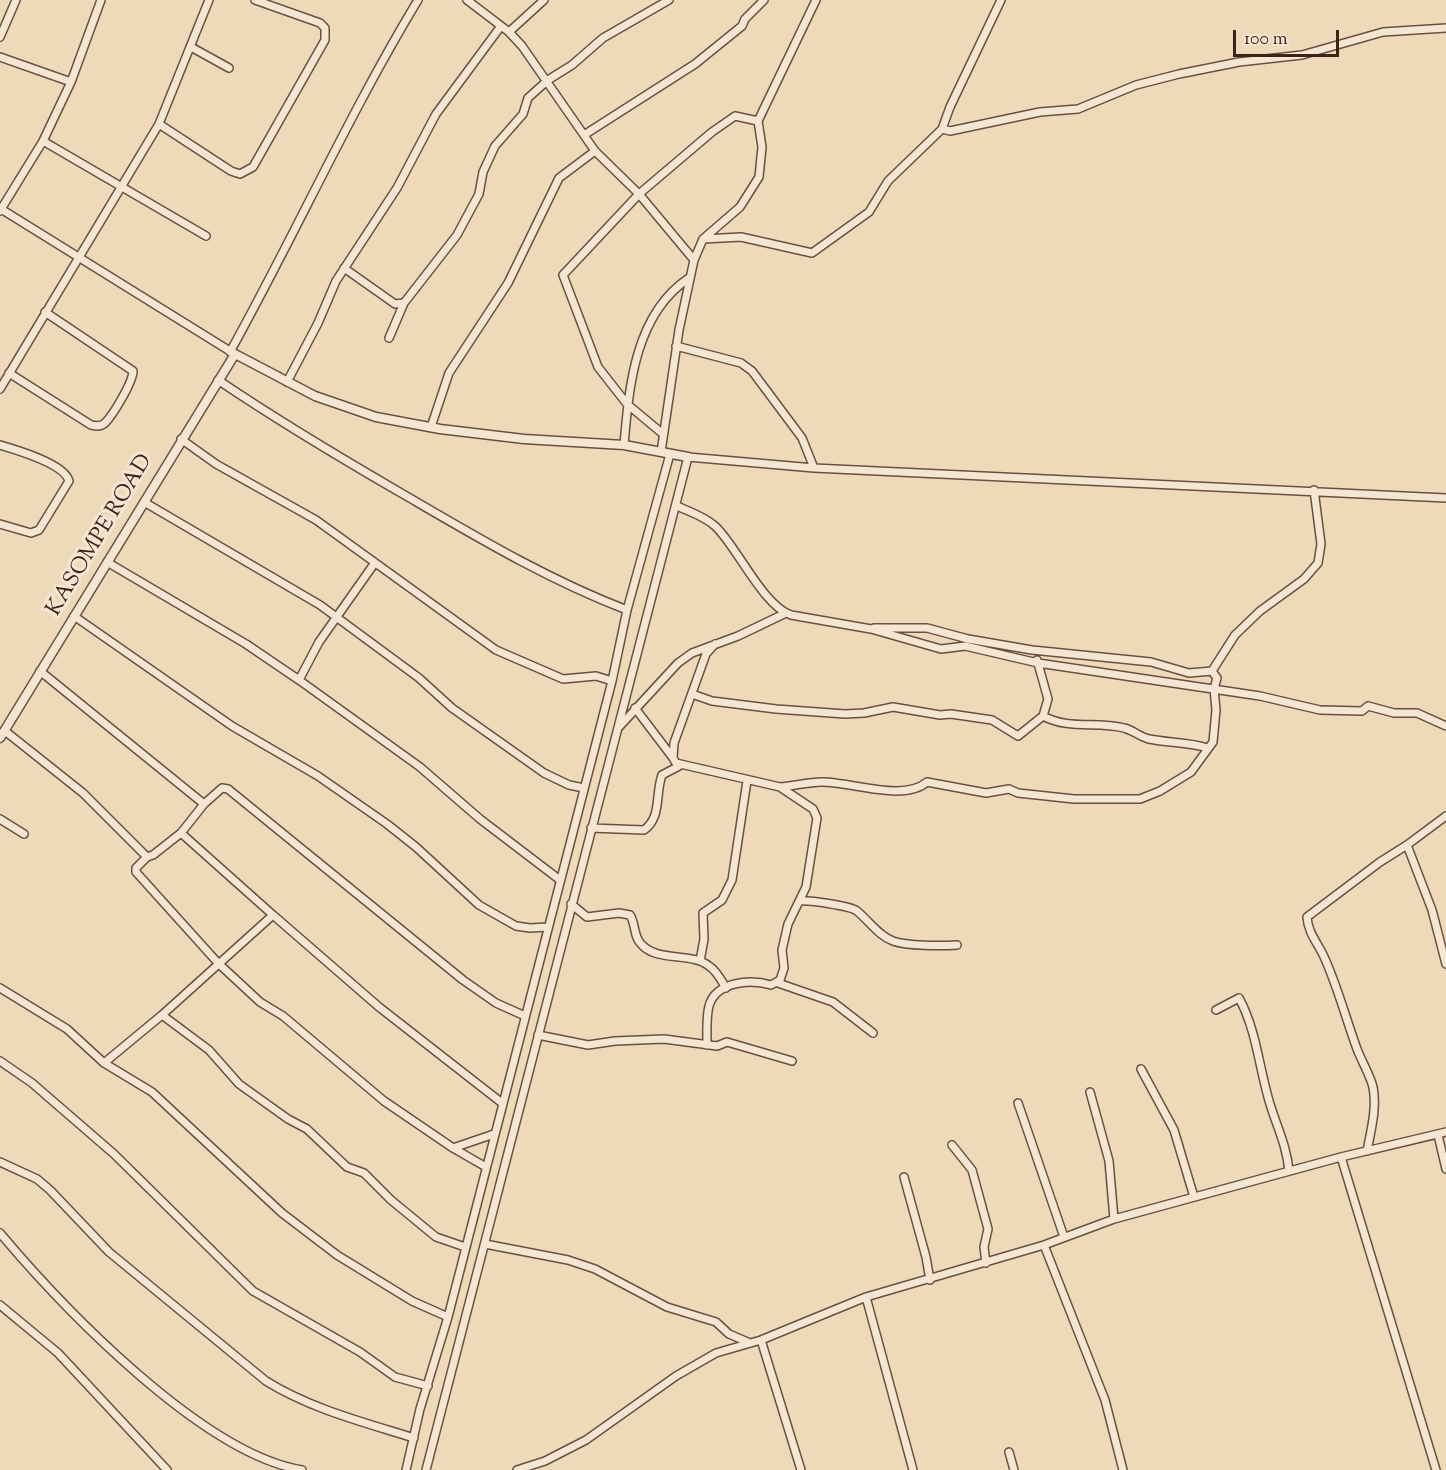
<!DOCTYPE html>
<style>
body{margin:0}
#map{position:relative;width:1446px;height:1470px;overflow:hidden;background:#eed9b9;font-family:"Sorts Mill Goudy",serif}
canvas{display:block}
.scale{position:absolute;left:1233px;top:30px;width:106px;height:27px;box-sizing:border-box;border:3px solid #3e2217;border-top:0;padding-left:8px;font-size:18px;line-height:21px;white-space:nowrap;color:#3e2217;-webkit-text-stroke:4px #f4e6d2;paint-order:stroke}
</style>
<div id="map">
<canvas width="1446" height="1470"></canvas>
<div class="scale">100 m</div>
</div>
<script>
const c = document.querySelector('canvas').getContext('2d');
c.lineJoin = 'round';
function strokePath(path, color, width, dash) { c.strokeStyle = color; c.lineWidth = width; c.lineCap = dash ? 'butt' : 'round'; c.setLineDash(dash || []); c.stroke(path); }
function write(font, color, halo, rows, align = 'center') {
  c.font = font + ' "Sorts Mill Goudy",serif'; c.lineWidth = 6; c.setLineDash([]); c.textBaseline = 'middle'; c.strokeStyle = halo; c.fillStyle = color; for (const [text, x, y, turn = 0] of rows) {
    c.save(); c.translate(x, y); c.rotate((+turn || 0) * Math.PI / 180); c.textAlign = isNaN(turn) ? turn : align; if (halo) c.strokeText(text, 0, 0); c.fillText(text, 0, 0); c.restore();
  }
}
const minor = new Path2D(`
 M467 0 509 32 522 46 595 151 639 194 694 260
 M509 32 544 0
 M0 37 16 0
 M191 47 229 68
 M0 57 71 82
 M159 124 209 0
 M942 129 950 107 1001 0
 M584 135 695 64 742 26 745 19 764 0
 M43 141 206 236
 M1 209 233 353
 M0 211 43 141 71 82 101 0
 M703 239 741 237 812 253 869 212 888 181 942 129 950 131 1040 112 1078 109 1136 85 1179 74 1239 62 1302 55 1383 32 1446 28
 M344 268 395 304 404 303 457 235 479 194 483 172 495 146 523 114 528 98 548 80 572 65 603 38 669 0
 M389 338 404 303
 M676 346 741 363 752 371 802 438 814 468
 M230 352C295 235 349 114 418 0
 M9 373 91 425C96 426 101 427 105 423 113 415 133 382 133 371L45 312
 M218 380C280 422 344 460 408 497 480 539 549 580 627 610
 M287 382 318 323 336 281 397 188 436 114 501 26
 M0 389 159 124 231 171 240 174 253 167 325 40V28L320 23 255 0
 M431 427 449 373 508 283 559 178 595 151
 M663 434 627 404 598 367 563 275 639 194 712 132 735 116 758 121
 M181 439 216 464 316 520 496 650 563 679 596 676 612 681
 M0 445C17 450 65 464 69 481L39 530 31 533 0 524
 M624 445C629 386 635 314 689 278
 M661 452 679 330 694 260 703 239 740 207 759 177 762 147 758 121 816 0
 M144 502 320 605 419 678 452 708 544 773 569 785 584 788
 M677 506C690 512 704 516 715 526 736 545 763 606 791 615L871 629 941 649 965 646 1038 663 1260 696 1320 710 1362 711 1368 706 1394 713H1417L1446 726
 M107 562 246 644 299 680 420 767 480 819 560 880
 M74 616 232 726 318 776 387 824 416 847 479 905 516 926 530 928 548 927
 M874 628H927L968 639 1032 650 1151 662 1189 673 1212 671 1235 635 1260 611 1304 579 1318 563 1321 544 1314 490
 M40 671 204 804 222 788 228 789 463 980 496 1003 525 1016
 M299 680 319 642 374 564
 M692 694 712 701 776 709 845 714 864 713 893 707 940 715 951 714 992 720 1018 736 1043 716 1048 699 1037 660
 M635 708 673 758
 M1043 716C1069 730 1096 721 1124 728 1133 730 1140 737 1149 739 1169 743 1188 742 1208 748
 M619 727 678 663 692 653 738 636 786 613
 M5 731 83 793 147 857 153 855 181 833
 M780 787C794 786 808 782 822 782 852 782 904 802 927 782L986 793 1009 789 1018 793 1074 799H1140L1160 791 1191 772 1213 742 1216 710 1214 689 1217 678 1212 671
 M1446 816 1407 845 1432 910 1446 964
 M0 819 24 834
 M591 828 644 830C662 817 655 794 662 775L679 766
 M147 857 136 868V872L218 963 260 1002 283 1016 384 1101 453 1148 494 1134
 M800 901C809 900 851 906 857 911 869 921 879 936 893 941 907 946 941 946 957 945
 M571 904 587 917 619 913 630 915C636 924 633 937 642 945 658 962 691 952 709 966 717 971 721 980 726 988
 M273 915 379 1007 502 1103
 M700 961 704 939 703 913 722 900 732 880 747 781
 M778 983 833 1002 873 1033
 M0 988 67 1029 104 1063 152 1092 282 1213 337 1255 412 1301 448 1317
 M1216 1010 1239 998C1257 1031 1259 1069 1270 1104 1277 1127 1287 1147 1289 1171
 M162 1015 273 915 181 833 204 804
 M538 1035 588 1045 615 1041 664 1039 717 1046 727 1042 792 1061
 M707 1045C707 1032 706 1018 709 1006 716 981 751 979 771 985L780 980 784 968 782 950 788 924 806 887 817 818 813 809 780 787 676 763 673 758 674 743 706 654 715 644
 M0 1061 32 1083 114 1154 253 1291 360 1352 395 1377 428 1386
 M104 1063 162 1015 209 1050 239 1084 288 1119 307 1129 347 1167 364 1173 391 1200 436 1237 465 1247
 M1141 1069 1174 1130 1194 1197
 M1090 1092 1109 1161 1114 1219
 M1018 1103 1064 1237
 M1438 1135 1446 1169
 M952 1145 972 1170 988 1229 984 1247 986 1263
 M453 1148 486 1167
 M1367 1151C1371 1130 1377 1108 1373 1087 1370 1075 1362 1062 1357 1049 1346 1019 1338 988 1325 959 1319 944 1308 934 1307 917L1380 862 1407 845
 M1341 1157 1436 1470
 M0 1162 37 1179 50 1190 109 1252 266 1381C311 1409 363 1422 414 1438
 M904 1177 926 1257 930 1280
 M0 1233C64 1309 203 1454 302 1470
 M485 1244 568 1260 595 1269 667 1307 716 1322 729 1334 750 1343
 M1044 1245 1105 1400 1123 1470
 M866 1297 913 1470
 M0 1305 58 1353 167 1470
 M761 1340 801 1470
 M1009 1452 1014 1470
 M406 1470 420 1409 448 1317 612 681 627 610 670 454
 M426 1470 688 457 814 468 1446 498
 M517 1470 545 1461 586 1440 676 1376 716 1353 761 1340 866 1297 1044 1245 1114 1219 1341 1157 1446 1132`);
const tertiary = new Path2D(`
 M0 738 235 354 315 396 376 417 440 429 524 439 624 445 688 457`);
strokePath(minor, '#6a5040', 10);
strokePath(tertiary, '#6a5040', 11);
strokePath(minor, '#f4e6d2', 7);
strokePath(tertiary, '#f4e6d2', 8);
write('22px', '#3e2217', '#f4e6d2', [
 ["KASOMPE ROAD",101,536,-59]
]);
</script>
